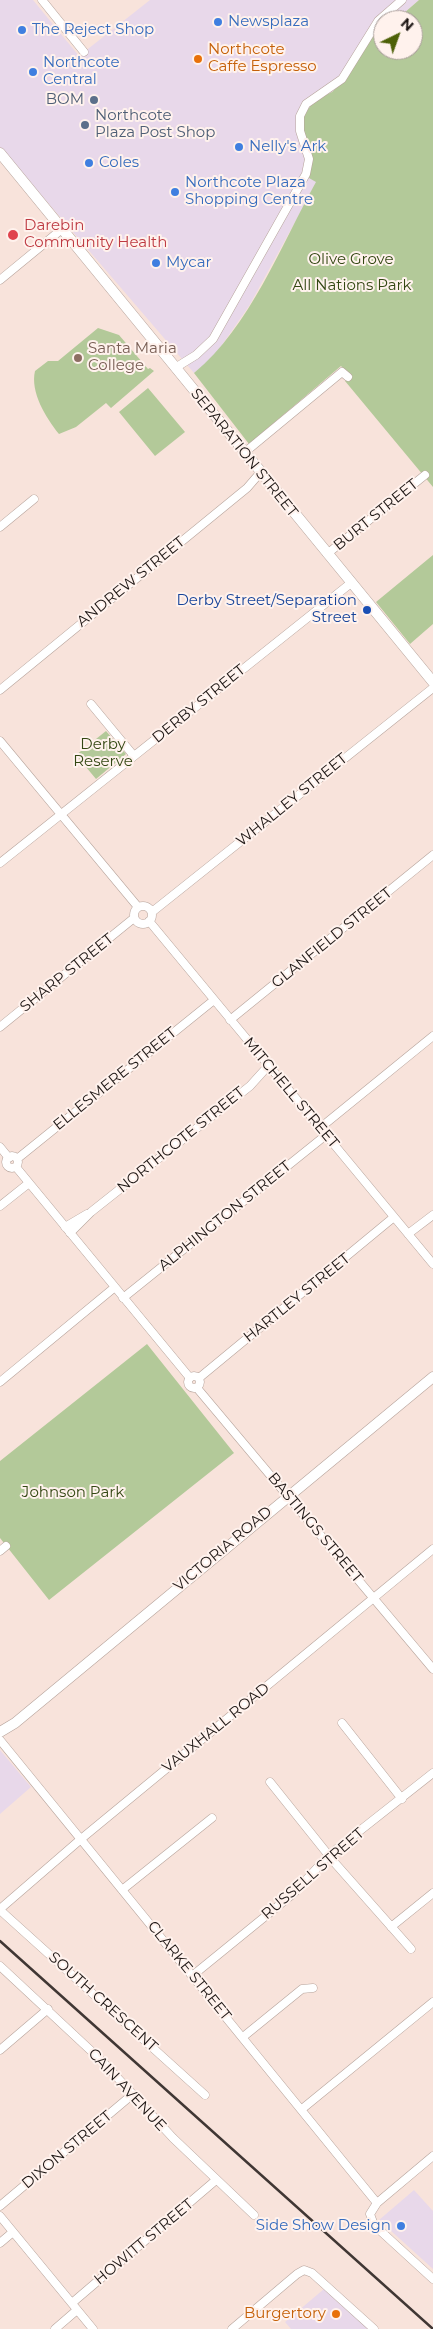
<!DOCTYPE html>
<style>
body{margin:0}
#map{position:relative;width:433px;height:2329px;overflow:hidden;background:#f8e3db;font-family:Montserrat,sans-serif}
canvas{display:block}
.north{position:absolute;left:373px;top:10px;width:50px;height:50px;box-sizing:border-box;background:#fff2ed;border:1px solid #a59a96;border-radius:50%;rotate:42deg;font-size:14px;font-weight:700;line-height:20px;text-align:center;color:#1d1614}
.north::after{content:'';display:block;margin:auto;width:18px;height:22px;background:#4d6108;clip-path:polygon(50% 0,100% 100%,50% 72%,0 100%)}
</style>
<div id="map">
<canvas width="433" height="2329"></canvas>
<div class="north">N</div>
</div>
<script>
const c = document.querySelector('canvas').getContext('2d');
c.lineJoin = 'round';
function fillPath(path, color) { c.fillStyle = color; c.fill(path, 'evenodd'); }
function strokePath(path, color, width, dash) { c.strokeStyle = color; c.lineWidth = width; c.lineCap = dash ? 'butt' : 'round'; c.setLineDash(dash || []); c.stroke(path); }
function write(font, color, halo, rows, align = 'center') {
  c.font = font + ' Montserrat,sans-serif'; c.lineWidth = 4; c.setLineDash([]); c.textBaseline = 'middle'; c.strokeStyle = halo; c.fillStyle = color; for (const [text, x, y, turn = 0] of rows) {
    c.save(); c.translate(x, y); c.rotate((+turn || 0) * Math.PI / 180); c.textAlign = isNaN(turn) ? turn : align; if (halo) c.strokeText(text, 0, 0); c.fillText(text, 0, 0); c.restore();
  }
}
fillPath(new Path2D(`
 M0 0H33L79 56 150 0H419L396 20H383L347 78 332 92 314 101 317 182 249 306 213 358 194 373 0 147Z
 M0 1750 31 1787 0 1814Z
 M414 2190 433 2211V2269L379 2220Z
 M324 2289 369 2329H291L285 2322Z`), '#e8d8ea');
fillPath(new Path2D(`
 M419 0H433V487L345 381 350 376 341 366 249 444 194 373C250 327 281 245 316 182L309 178 312 157 303 131 304 115 314 101 332 92 347 78 377 28 383 22V50H413V20H396Z
 M98 328 119 335 148 369 150 368 154 371 111 408 106 403 76 427 59 434C46 418 30 392 35 371L48 361H58Z
 M148 388 185 432 155 456 119 412Z
 M433 555V624L410 644 376 602Z
 M106 731 126 754 96 779 76 755Z
 M147 1344 234 1453 49 1600 0 1538V1461Z`), '#b3c999');
const street = new Path2D(`
 M42 0 84 52
 M0 280 62 229
 M175 368 196 355 213 339 306 174 309 159 300 131V116L306 104 342 79 378 21 402 0
 M244 453 342 372 348 377
 M0 527 34 499
 M327 554 425 475
 M0 690 247 488 260 473
 M91 704 134 756
 M0 741 138 907
 M0 863 351 583
 M134 915a9 9 0 1 1 18 0a9 9 0 1 1-18 0Z
 M152 912 433 688
 M149 921 433 1264
 M230 1020 433 855
 M0 1027 134 918
 M320 1128 433 1036
 M0 1147 9 1158
 M6 1162a6 6 0 1 1 12 0a6 6 0 1 1-12 0Z
 M17 1159 214 1000
 M16 1167 190 1378
 M0 1206 29 1183
 M65 1227 87 1214
 M70 1233 91 1212 250 1086 269 1065
 M408 1234 433 1215
 M123 1298 326 1135
 M188 1382a6 6 0 1 1 12 0a6 6 0 1 1-12 0Z
 M199 1378 394 1217
 M0 1382 115 1287
 M197 1388 433 1669
 M0 1551 6 1546
 M342 1723 402 1799
 M0 1740 377 2203
 M270 1782 334 1862 411 1949
 M122 1890 212 1818
 M0 1909 81 1839 433 1549
 M0 1910 205 2095
 M391 1927 433 1893
 M0 1966 103 2062 173 2138 254 2215
 M192 1976 294 1893 329 1855 433 1773
 M243 2037 302 1989 313 1988
 M0 2050 48 2009
 M302 2109 433 2002
 M433 2156 377 2203 370 2214 374 2225 433 2279
 M0 2206 133 2094
 M0 2216 93 2329
 M0 2243 13 2232
 M72 2303 216 2180
 M55 2329 77 2310
 M232 2329 297 2274 304 2270 312 2273 374 2329`);
const secondary = new Path2D(`
 M0 153 433 682
 M0 1732 15 1723 433 1377`);
strokePath(street, '#b6a39b', 9);
strokePath(secondary, '#b6a39b', 11);
strokePath(street, '#fff', 8);
strokePath(secondary, '#fff', 10);
strokePath(new Path2D(`
 M0 1941 433 2329`), '#403734', 2.5);
for (const [x, y, r, color] of [
 [218,22,5,"#3f7fe0"],
 [22,30,5,"#3f7fe0"],
 [198,59,5,"#e8710a"],
 [33,72,5,"#3f7fe0"],
 [94,100,5,"#5c6f8a"],
 [85,125,5,"#5c6f8a"],
 [239,147,5,"#3f7fe0"],
 [89,163,5,"#3f7fe0"],
 [175,192,5,"#3f7fe0"],
 [13,235,6,"#e0444e"],
 [156,263,5,"#3f7fe0"],
 [78,358,5,"#8d6e63"],
 [367,610,5,"#1a4fb4"],
 [401,2226,5,"#3f7fe0"],
 [336,2314,5,"#e8710a"]
]) { const dot = new Path2D(); dot.arc(x, y, r, 0, 2 * Math.PI); c.fillStyle = color; c.fill(dot); strokePath(dot, '#fff2ed', 2); }
write('15px', '#366cbe', '#fff2ed', [
 ["Newsplaza",228,22],
 ["The Reject Shop",32,30],
 ["Northcote",43,63],
 ["Central",43,80],
 ["Nelly's Ark",249,147],
 ["Coles",99,163],
 ["Northcote Plaza",185,183],
 ["Shopping Centre",185,200],
 ["Mycar",166,263],
 ["Side Show Design",391,2226,"right"]
], 'left');
write('15px', '#c56008', '#fff2ed', [
 ["Northcote",208,50],
 ["Caffe Espresso",208,67],
 ["Burgertory",326,2314,"right"]
], 'left');
write('15px', '#4e5e75', '#fff2ed', [
 ["BOM",84,100],
 ["Northcote",95,116,"left"],
 ["Plaza Post Shop",95,133,"left"]
], 'right');
write('15px', '#be3a42', '#fff2ed', [
 ["Darebin",24,226],
 ["Community Health",24,243]
], 'left');
write('15px', '#334713', '#fff2ed', [
 ["Olive Grove",351,260],
 ["All Nations Park",352,286],
 ["Derby",103,745],
 ["Reserve",103,762],
 ["Johnson Park",73,1493]
]);
write('15px', '#785e54', '#fff2ed', [
 ["Santa Maria",88,349],
 ["College",88,366]
], 'left');
write('15px', '#1d1614', '#fff2ed', [
 ["SEPARATION STREET",244,453,51],
 ["BURT STREET",376,515,-39],
 ["ANDREW STREET",131,582,-39],
 ["DERBY STREET",199,704,-39],
 ["WHALLEY STREET",292,800,-39],
 ["GLANFIELD STREET",332,938,-39],
 ["SHARP STREET",67,973,-39],
 ["ELLESMERE STREET",115,1079,-39],
 ["MITCHELL STREET",291,1093,50],
 ["NORTHCOTE STREET",181,1140,-39],
 ["ALPHINGTON STREET",225,1216,-39],
 ["HARTLEY STREET",297,1298,-39],
 ["BASTINGS STREET",315,1528,50],
 ["VICTORIA ROAD",223,1549,-40],
 ["VAUXHALL ROAD",216,1728,-39],
 ["RUSSELL STREET",313,1874,-41],
 ["CLARKE STREET",189,1971,51],
 ["SOUTH CRESCENT",103,2002,42],
 ["CAIN AVENUE",127,2090,47],
 ["DIXON STREET",67,2150,-40],
 ["HOWITT STREET",144,2242,-40]
]);
write('15px', '#164399', '#fff2ed', [
 ["Derby Street/Separation",357,601],
 ["Street",357,618]
], 'right');
</script>
